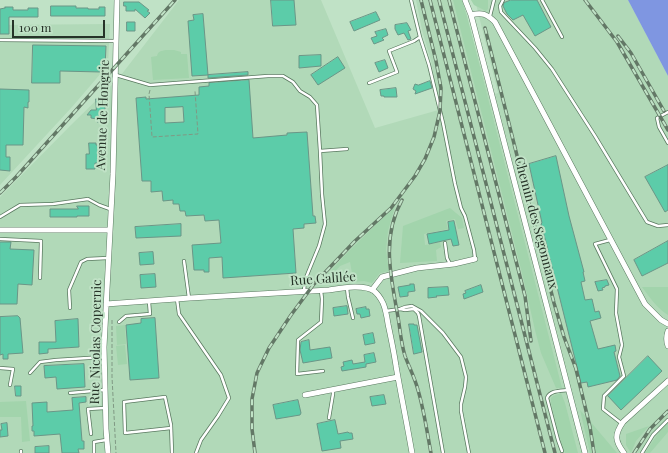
<!DOCTYPE html>
<meta charset="utf-8">
<style>
body{margin:0}
#map{position:relative;width:668px;height:453px;overflow:hidden;background:#c0e2c6;font-family:"Playfair Display",serif}
canvas{display:block}
.scale{position:absolute;left:12px;top:20px;width:93px;height:18px;box-sizing:border-box;border:2px solid #263328;border-top:0;padding-left:5px;font-size:12px;line-height:14px;white-space:nowrap;color:#263328;-webkit-text-stroke:3px #c0e2c6;paint-order:stroke}
</style>
<div id="map">
<canvas width="668" height="453"></canvas>
<div class="scale">100 m</div>
</div>
<script>
const c = document.querySelector('canvas').getContext('2d');
c.lineJoin = 'round';
function fillPath(path, color) { c.fillStyle = color; c.fill(path, 'evenodd'); }
function strokePath(path, color, width, dash) { c.strokeStyle = color; c.lineWidth = width; c.lineCap = dash ? 'butt' : 'round'; c.setLineDash(dash || []); c.stroke(path); }
function write(font, color, halo, rows, align = 'center') {
  c.font = font + ' "Playfair Display",serif'; c.lineWidth = 4; c.setLineDash([]); c.textBaseline = 'middle'; c.strokeStyle = halo; c.fillStyle = color; for (const [text, x, y, turn = 0] of rows) {
    c.save(); c.translate(x, y); c.rotate((+turn || 0) * Math.PI / 180); c.textAlign = isNaN(turn) ? turn : align; if (halo) c.strokeText(text, 0, 0); c.fillText(text, 0, 0); c.restore();
  }
}
fillPath(new Path2D(`
 M179 0H321L375 128 442 109 438 97 431 61 422 30 416 0H462L489 96 498 93 475 0H628L668 76V453H0V197L71 125 118 79Z
 M110 24 108 65 72 107 0 185V25Z`), '#b1d9b8');
fillPath(new Path2D(`
 M453 0H462L467 16 562 388H556L541 353 535 330 523 277Z
 M471 0H488V9L486 11 474 5Z
 M166 50H174L181 52V54H187L189 78 153 80 151 57 157 56C158 51 161 51 166 50Z
 M395 206 388 231 386 250 389 271 380 273 372 283 364 281 337 283 335 280 352 273 350 262 340 266 322 286 318 285 346 254Z
 M450 208 462 218 464 228 458 229 455 219 446 221 448 229 424 234 425 245 440 242 441 247 436 250 437 261 400 263 403 226Z
 M642 287H668V315C657 308 650 298 642 287Z
 M125 325 126 344 117 345 116 326Z
 M125 345 127 364 118 365 116 346Z
 M561 393 565 403 578 453H565L560 440 551 403V398L553 396Z
 M26 401 30 441 22 442 21 417H0V402Z
 M580 410 589 420 617 453H590Z
 M668 422V432L650 453H645L657 435Z
 M649 426 636 441 631 453 626 445V434Z`), '#a2d4ac');
fillPath(new Path2D(`
 M628 0H668V76Z`), '#7f96e1');
const building = new Path2D(`
 M271 0H294L296 25 273 26Z
 M511 0H537L551 27 535 36 523 15 513 20 507 14 503 6 504 3Z
 M124 2H139L149 10 147 11 150 13 145 18 135 9V11H126V6H124Z
 M51 6H76V8H88V9H99V7H105V16H51Z
 M5 7H13V10H28V8H38V17H9V34H0V9L5 8Z
 M376 12 380 20 354 31 350 22Z
 M203 14 208 75 192 76 188 21 194 20 193 15Z
 M127 22H135V31H127Z
 M407 23 411 30 408 31 411 39 408 40 404 33 398 35 395 29V25Z
 M386 29 388 35 382 38 384 40 374 44 371 38 377 36 375 32Z
 M33 45 106 46 105 67H101V72L60 71V83H32Z
 M321 55V66L299 68V56Z
 M338 57 345 68 318 85 311 75Z
 M385 60 388 68 379 72 375 63Z
 M248 72V75L208 78V75Z
 M249 80 253 138 287 135V133L307 132 313 216H315L316 223 304 224V228L293 229 296 273 223 278 222 257 209 258V272H204V270H194L192 245 221 243 219 220 205 221 204 215 186 216 185 211H180L179 204H173V200L163 201 162 191 151 192V181H142L136 98 146 97V99L199 95V87L209 86V83ZM183 107 184 122 165 123V108Z
 M430 81 432 88 415 94 416 91 413 89 415 84 418 85Z
 M396 88 397 97H384V96H381L380 90Z
 M0 89 29 90V102H28V108L24 107 23 145H6V157H10V171L0 170Z
 M96 99 103 100V101H107L106 107H105V122H97V119L91 118V115H87L91 110H96Z
 M89 143H96V145H104V151L98 152V163H95V169H86V154H89Z
 M556 156 569 216 584 272H583L585 281 581 282 585 300 592 299 595 312 599 311 601 318 590 321 598 349 615 345 616 351 614 352 620 376 617 380 588 387 587 382 581 383 550 259 545 260 543 251 548 250 541 224 542 223 529 164Z
 M668 165V210L665 212 645 177Z
 M77 206H89V216H77V217H50V209H78Z
 M454 221 459 245 453 246 451 239 429 244 427 234 449 230 448 222Z
 M181 224V236L136 238 135 227Z
 M668 241V263L642 276 634 260Z
 M0 242H11L10 249 34 250 32 285 18 284 17 304H0Z
 M153 252 154 264 140 265 139 253Z
 M155 274 156 287 141 288 140 275Z
 M607 280 609 285 605 286V287L602 288 603 290 598 291 595 282Z
 M410 284H414L415 291 408 292V296L400 297 398 287 410 285Z
 M481 285 483 292 464 299 463 294 466 293 465 291Z
 M448 287 449 295 436 296 437 297 428 298V288Z
 M347 306 348 314 334 316 333 308Z
 M366 307V309H369L370 316 361 318 360 314H357L356 309Z
 M18 316 20 318 23 353 8 354V359H3V354L0 355V317Z
 M155 318 159 378 130 380 126 325 141 323V319Z
 M78 319 79 347 48 349V353L39 354V342H56L55 321Z
 M409 324H414V325H417L422 352 414 354Z
 M373 333 375 343 365 345 363 335Z
 M309 340 310 350 330 347 332 358 303 363 300 350 301 342Z
 M374 353 376 362 366 364V367L342 371 341 367 344 366 343 362 352 360 353 364 365 362 364 355Z
 M648 356 662 371 621 410 608 396Z
 M84 364 85 387 57 389 56 377 45 378 44 366Z
 M15 386H21V396H16Z
 M384 395 386 404 372 406 370 397Z
 M86 397V402L79 403 82 441H84V449H78L79 453H62L60 434 34 436V431H32V426H33L32 403 47 402V412L73 410 72 398Z
 M298 400 301 413 300 415 276 419 273 405Z
 M335 420 338 434 348 432 349 433H352L353 439 340 441 341 448 322 451 317 424Z
 M7 423 8 436 0 437V430H2L1 424Z
 M49 446V453H35V447Z`);
fillPath(building, '#5ccca9');
strokePath(building, '#6b9687', 1);
const service = new Path2D(`
 M411 0 420 37
 M503 0 500 6 501 12 535 48 552 69 595 136 647 222 658 226 668 225
 M542 0 562 37
 M490 16 494 0
 M0 40 116 41
 M116 75 150 85 268 76H283L293 82 300 91 310 97 317 105 320 151
 M369 83 397 72 389 51 414 41 420 37 429 65 443 123 455 184 461 208 465 216 474 250 475 259
 M668 112 657 118 659 127 668 143
 M0 217 20 205 53 204 88 199 99 205 110 209
 M0 239 41 241 40 278
 M610 240 595 244 617 289 616 313 622 345 619 357 624 376 604 396 603 409 621 423
 M445 243 447 258 450 264
 M184 261 189 298
 M347 288 348 297 353 318
 M304 291 305 280 319 246 325 224 322 194 320 151 347 149
 M321 291 322 299 321 322 298 340 297 374 323 371
 M177 299 179 314 221 375 229 398 218 416 201 440 196 453
 M70 308 69 290 81 262 87 259 108 258
 M400 309 405 307 412 306 421 311 443 333 461 357 466 377 465 387 461 404V411L469 453
 M386 311 400 309 405 310 414 309 418 313 419 316 443 453
 M119 322 126 316 150 314 149 302
 M0 368 13 369 10 385
 M30 373 40 362 56 360 104 357
 M70 393 104 390
 M329 418 333 394V389
 M171 428 125 433 124 402 165 397 171 425 172 453
 M91 434 88 409 105 408
 M21 451V453
 M562 451 558 440 547 398C550 390 561 391 568 390
 M94 453V442L106 440
 M642 453 653 435 668 420`);
const minor = new Path2D(`
 M465 0 471 15 585 453
 M471 15C482 12 487 14 495 22L645 304 661 320 668 324
 M0 230H110
 M372 290 382 277 417 268 454 264 475 259
 M106 304 190 298 329 290C342 288 363 284 374 291 378 294 381 299 383 303 386 310 387 317 388 324 391 338 394 352 396 366 401 395 407 424 412 453
 M668 331C666 337 666 341 668 346
 M305 395 398 377
 M108 453 106 429 104 347 113 174 117 0
 M624 453C615 441 614 435 623 422L668 381`);
strokePath(service, '#59785f', 4);
strokePath(minor, '#59785f', 6);
strokePath(new Path2D(`
 M150 90 149 94 152 137 198 134 195 91
 M112 320V377L116 453`), '#809984', 1, [4, 2]);
strokePath(service, '#fff', 2.5);
strokePath(minor, '#fff', 5);
const rail = new Path2D(`
 M430 0 545 453
 M439 0 555 453
 M449 0 525 296 531 341
 M585 0 617 42 668 130
 M485 28 554 303 564 337 576 369
 M618 36 631 53 664 111
 M0 193 16 177 175 0
 M402 200C381 238 391 277 398 317 400 329 401 343 405 356 409 367 415 378 418 390 424 410 427 432 431 453
 M575 365 590 427 594 453
 M255 453 252 429V399L257 373 269 348 291 315 314 284 355 241 391 208 415 176 425 159 434 137 440 111 441 88 436 61 421 0
 M634 453 650 429 668 411`);
strokePath(rail, '#637866', 3.5);
strokePath(rail, '#c0e2c6', 2, [6]);
write('13px', '#263328', '#c0e2c6', [
 ["Avenue de Hongrie",103,115,-88],
 ["Chemin des Segonnaux",536,223,75],
 ["Rue Galilée",323,279,-4],
 ["Rue Nicolas Copernic",96,342,-89]
]);
</script>
